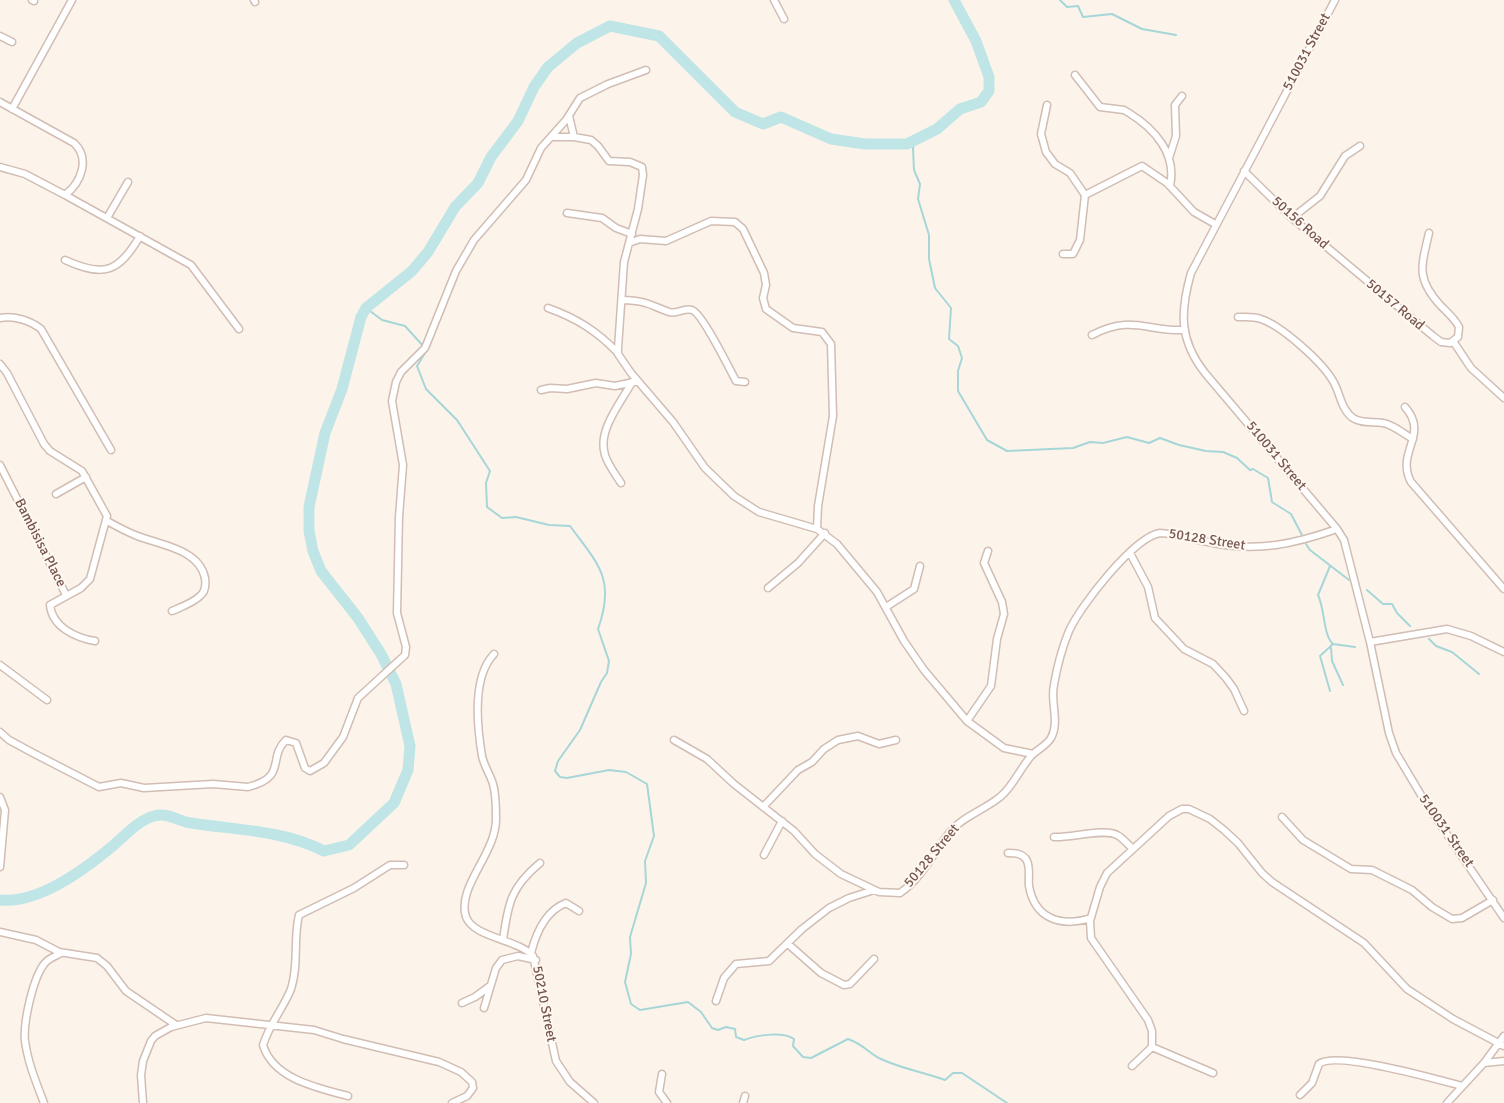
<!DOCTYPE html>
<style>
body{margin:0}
canvas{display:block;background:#fcf4eb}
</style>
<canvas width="1504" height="1103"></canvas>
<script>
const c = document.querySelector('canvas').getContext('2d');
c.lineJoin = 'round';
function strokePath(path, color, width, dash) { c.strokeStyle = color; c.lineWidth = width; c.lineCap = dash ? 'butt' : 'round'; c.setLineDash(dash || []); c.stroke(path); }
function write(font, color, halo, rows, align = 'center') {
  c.font = font + ' Signika,sans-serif'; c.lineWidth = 4; c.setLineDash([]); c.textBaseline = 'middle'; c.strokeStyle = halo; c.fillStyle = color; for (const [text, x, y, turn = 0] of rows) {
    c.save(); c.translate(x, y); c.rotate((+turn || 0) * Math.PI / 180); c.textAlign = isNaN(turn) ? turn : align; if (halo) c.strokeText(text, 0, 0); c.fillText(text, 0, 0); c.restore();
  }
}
strokePath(new Path2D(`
 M1060 0 1067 7 1078 6 1083 17 1112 14 1142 29 1176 35
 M916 138 913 148 914 170 920 184 918 199 929 235V259L935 288 951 308 949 339 958 346 962 358 958 371V391L987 440 1007 451 1073 448 1090 442 1103 443 1127 437 1149 443 1160 438 1179 445 1206 451 1223 452 1237 458 1250 470 1253 469 1268 478 1272 502 1291 514 1303 537
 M366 308 382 320 405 326 425 348V353L417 366 426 389 457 420 490 471 486 483 487 507 502 518 516 517 549 525 570 526C598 564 616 579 598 629L609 661 607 673 601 682 580 730 558 761 555 771 560 777 567 778 609 770 626 772 647 784 654 836 645 861 646 883 630 937 631 954 625 982 631 1004 640 1010 688 1002 701 1012 712 1028 718 1030 726 1027 735 1029 736 1037 744 1040C757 1035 783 1031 794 1039L793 1046 803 1057 811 1058 848 1039C865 1045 868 1053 881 1059 902 1069 924 1072 945 1080L953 1073H962L1007 1103
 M1306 544 1310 550 1349 580
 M1330 566 1318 595C1325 609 1323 635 1333 644L1355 647
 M1367 590 1383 604H1392L1397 613 1410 626
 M1429 639 1436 646 1452 652 1479 674
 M1331 648 1332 661 1343 685
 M1330 691 1320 656 1333 644`), '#a6d6d8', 2);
strokePath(new Path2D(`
 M0 900C39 904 85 869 114 845 125 835 139 820 154 816 167 812 178 821 191 823 236 830 283 830 324 851L349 845 394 803 408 770 410 746 396 684 381 654 358 618 321 571 313 551 309 531V507L325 433 342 389 361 317 366 308 412 271 428 252 455 207 478 183 491 157 518 121 534 87 548 67 577 43 610 26 659 36 735 112 763 124 781 117 831 139 865 144H907L937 129 960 109 981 102 989 91V77L976 41 954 0`), '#bfe5e6', 11);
const street = new Path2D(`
 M32 0 34 1
 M254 0 255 2
 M774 0 784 19
 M1335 0 1191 273C1180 312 1179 340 1205 373L1337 529 1344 540 1370 642 1389 733 1396 753 1427 805 1504 918
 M0 36 12 42
 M1075 75 1100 107 1124 110 1129 113C1155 129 1177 154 1170 186
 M0 102 74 143C90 158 82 182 65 195L25 174 0 167
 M1047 105 1041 134 1046 152 1055 164 1070 173 1085 195 1142 166 1167 183 1194 212 1215 224
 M12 109 72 0
 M569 116 574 137
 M551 137H574L591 140 598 146 609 161 630 162 642 167 643 175 638 209 624 262 618 348V354L631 373 673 422 705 468 734 496 759 512 817 529 837 544 877 592 904 641 924 670 967 721 1004 748 1033 754
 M1169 158 1176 136 1175 105 1182 96
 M1244 171 1292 218 1433 336 1441 342 1450 343 1458 337 1459 327C1455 319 1448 313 1441 306 1416 279 1421 267 1429 233
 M65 195 191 265 239 329
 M567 213 602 218 616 228 632 234
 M107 218 128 182
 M1292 218 1320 196 1345 156 1360 146
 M629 243 640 239 666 241 711 221 735 222 743 229 764 273 766 285 763 298 766 309 793 328 822 332 831 344 833 416 818 506 817 529
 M1063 254H1073L1080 240 1085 195
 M65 260C104 278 119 272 140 236
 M622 300C648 301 647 304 669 312 677 315 684 307 692 310 702 313 729 368 736 381L745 382
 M548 308C576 318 597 331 618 353
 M1238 317C1246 317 1253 316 1261 319 1282 326 1322 362 1333 381 1340 392 1341 410 1353 418 1362 424 1373 421 1383 423 1394 425 1404 434 1413 439
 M0 318C14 315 31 321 41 329L111 450
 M1092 335C1132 314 1147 332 1185 330
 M1453 341 1471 368 1504 398
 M0 364 7 373 44 444 50 451 82 471 107 516 90 579 81 588 50 605C52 627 76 638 95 641
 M541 390 550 388 567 389 596 383 615 386 634 382
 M1405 407C1430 435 1395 452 1411 482L1504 589
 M0 465 66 595
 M621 483C616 475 608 465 605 455 597 430 621 403 632 382
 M56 494 86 477
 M107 521C116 526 125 531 135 535 158 545 199 548 205 578 206 585 205 592 200 596 193 603 181 607 172 611
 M1130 553 1148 587 1155 618 1184 649 1213 664 1226 678 1234 689 1244 711
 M768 588 798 563 825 533
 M886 607 914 589 920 566
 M1370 642 1447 629 1471 636 1504 652
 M494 654C472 677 477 726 482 756 484 766 490 774 493 784 496 794 496 807 496 818 497 853 456 887 466 917 474 938 518 939 533 956L556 1061 570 1082 594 1103
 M0 665 47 700
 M967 721 991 686 997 639 1004 614 1002 602 984 563 988 551
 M0 732 9 740 33 753 99 787 121 783 144 788 213 784 248 787C288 777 267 758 286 740L296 743 305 768 310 771 324 763 343 737 358 698 405 655 406 647 397 613 399 517 403 465 392 401 396 382 401 372 425 348 456 271 474 240 526 180 541 148 566 120 580 98 608 84 646 70
 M674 740 707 759 734 784 794 831 815 854 841 874 879 892 900 893C923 877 933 853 950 832 962 817 984 810 1000 797 1013 787 1020 768 1032 755 1038 749 1046 746 1051 738 1060 722 1050 702 1054 685 1057 667 1062 648 1069 631 1080 606 1134 537 1160 533 1178 534 1196 540 1213 543 1259 552 1294 544 1337 529
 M0 797 5 810 0 867
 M763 807 798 770 812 762 824 749 838 740 858 736 879 744 896 740
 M1282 817 1303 840 1351 869 1372 870 1412 890 1432 907 1452 919 1462 918 1493 900
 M1054 837C1070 838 1105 828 1117 835 1123 838 1127 844 1132 848
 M1008 853C1015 853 1021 853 1026 859 1031 867 1028 877 1029 886 1035 920 1062 927 1091 918
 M764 855 782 821
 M0 932 36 940 59 952 97 958 107 966 126 991 176 1025
 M503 940C508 903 511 887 540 863
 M788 944 821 973 844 985 850 984 874 959
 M531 953C536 933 545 911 566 903L579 911
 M716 1001 724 978 736 964 769 961 802 929 829 908 849 898 874 890
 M462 1003 475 997 490 986
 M484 1008 496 968 502 960 518 956 536 960
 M1484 1063 1504 1061
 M1132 1066 1152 1047
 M1213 1073 1152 1047V1031L1148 1020 1091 938 1090 921 1100 887 1107 873 1169 816 1182 809H1189L1210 819 1224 830 1238 843 1262 873 1272 882 1364 943 1407 989 1453 1019 1504 1046
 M662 1074 659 1092 667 1103
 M1300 1095 1312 1083 1319 1064C1335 1050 1439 1080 1462 1086
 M348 1096C318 1088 273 1079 263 1045 270 1023 283 1009 291 989 299 965 293 939 299 915L354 888 390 865H404
 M44 1103C36 1082 28 1063 25 1041 23 1023 33 977 45 963 49 958 56 956 61 953
 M143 1103 141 1075 143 1061 151 1041 155 1036 171 1027 206 1018 314 1030 343 1039 439 1062 461 1072 472 1082 473 1088 467 1096 452 1103
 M743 1103 745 1096
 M1447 1103 1484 1063 1504 1036`);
strokePath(street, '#d1bdb3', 9);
strokePath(street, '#fff', 6);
write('14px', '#77584e', '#fff8f2', [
 ["510031 Street",1307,52,-62],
 ["50156 Road",1300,223,42],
 ["50157 Road",1395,305,40],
 ["510031 Street",1276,456,50],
 ["50128 Street",1207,540,9],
 ["Bambisisa Place",40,543,63],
 ["510031 Street",1446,831,55],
 ["50128 Street",932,856,-50],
 ["50210 Street",544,1004,79]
]);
</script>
